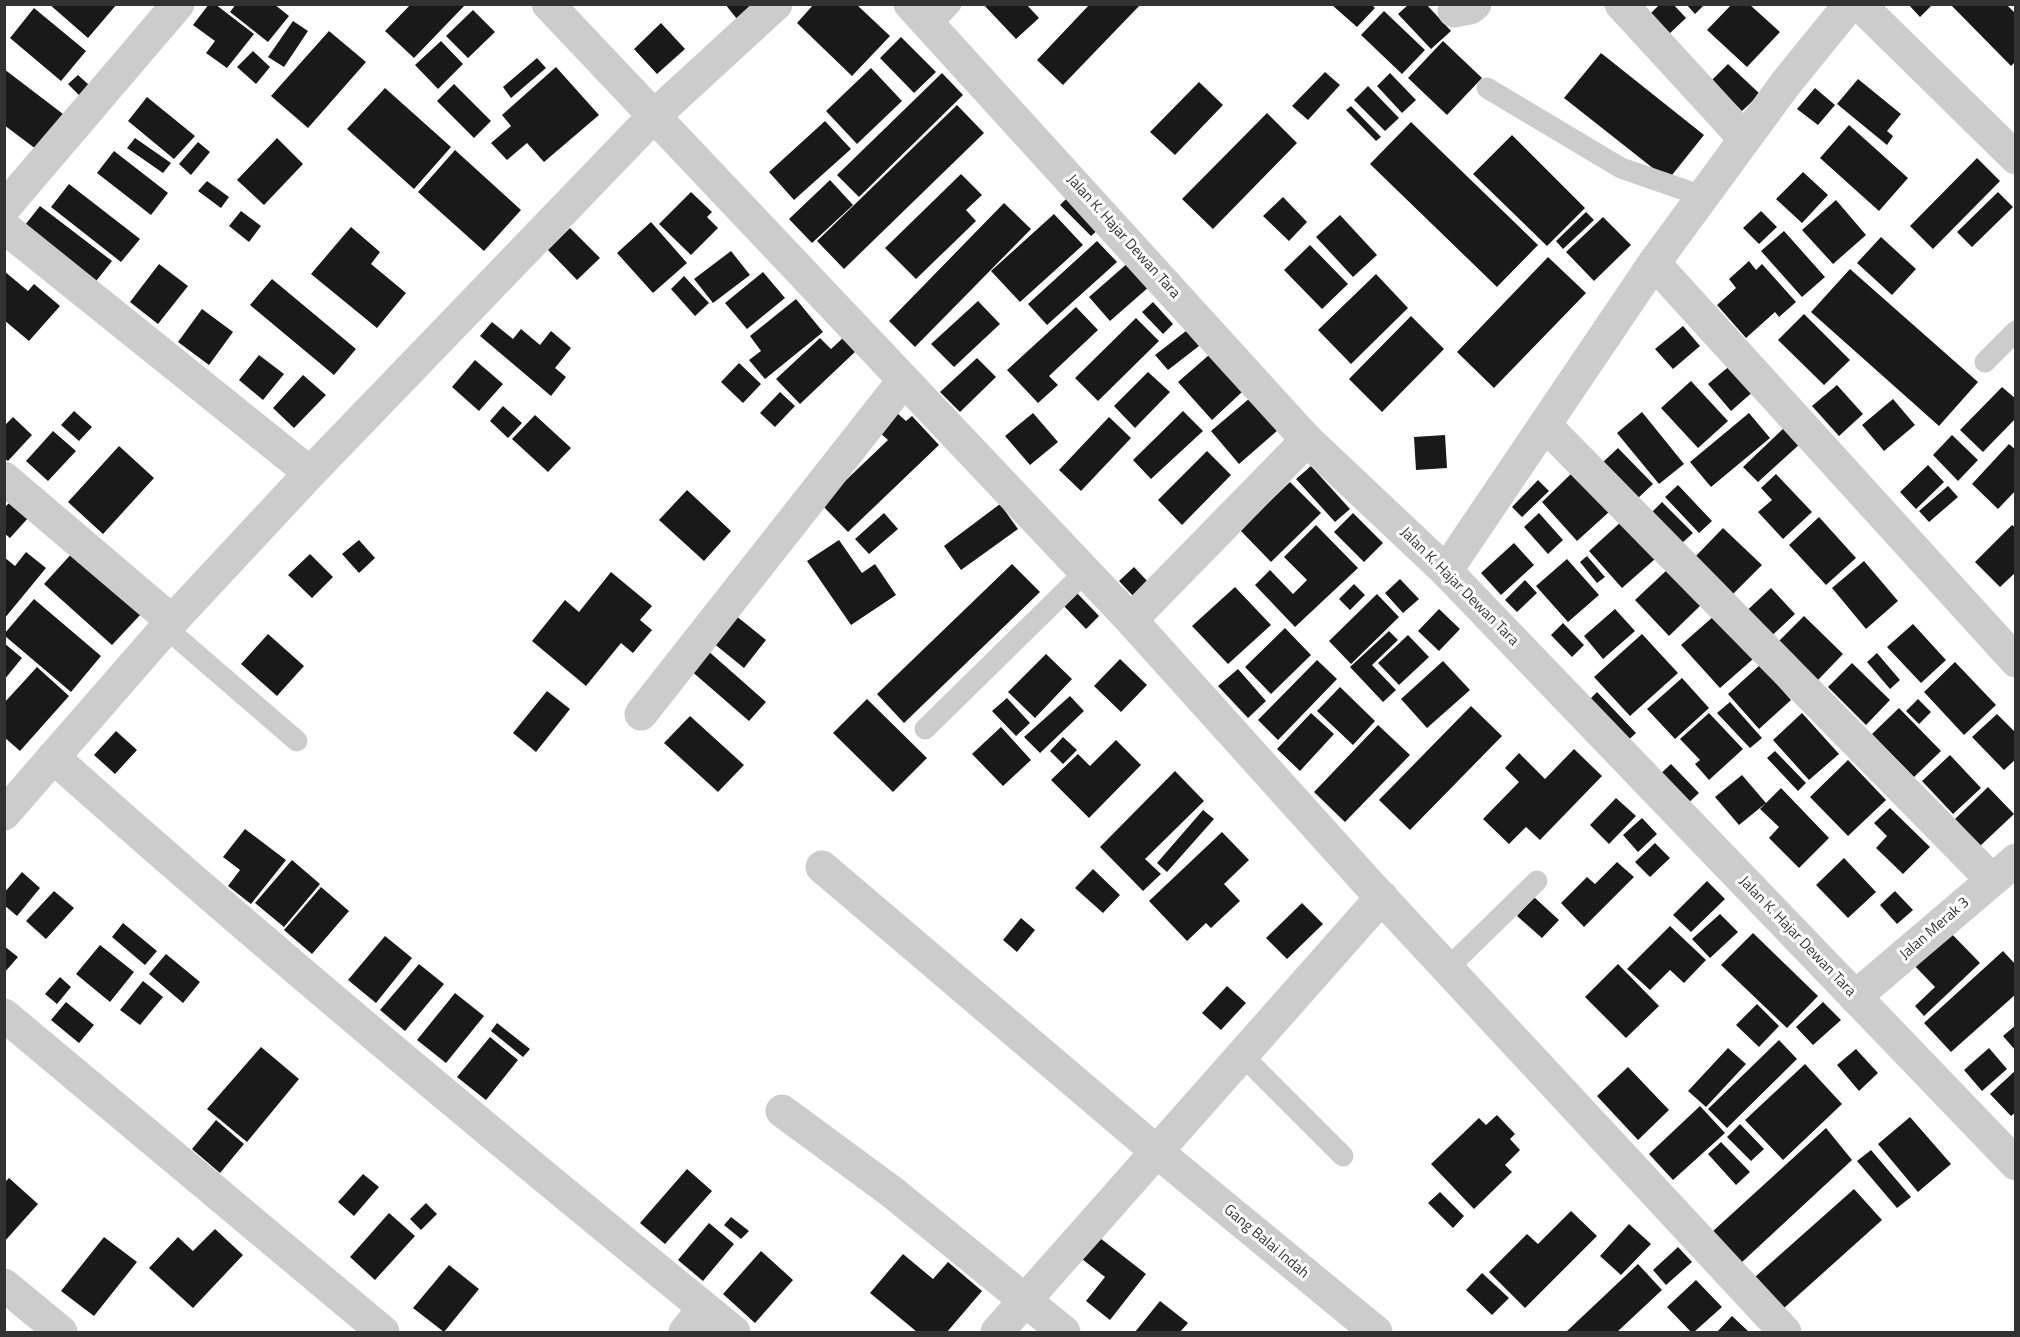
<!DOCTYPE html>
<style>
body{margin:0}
#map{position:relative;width:2020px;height:1337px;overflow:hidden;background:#fff;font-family:"Titillium Web",sans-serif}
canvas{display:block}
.frame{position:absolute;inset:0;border:6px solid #323232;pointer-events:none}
</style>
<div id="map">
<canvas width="2020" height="1337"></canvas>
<div class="frame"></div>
</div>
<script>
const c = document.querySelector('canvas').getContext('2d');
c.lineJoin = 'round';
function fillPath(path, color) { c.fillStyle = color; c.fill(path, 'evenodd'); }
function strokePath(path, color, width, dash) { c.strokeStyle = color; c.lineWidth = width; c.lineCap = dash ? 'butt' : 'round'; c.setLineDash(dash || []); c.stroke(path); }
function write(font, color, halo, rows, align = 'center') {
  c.font = font + ' "Titillium Web",sans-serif'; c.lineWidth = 6; c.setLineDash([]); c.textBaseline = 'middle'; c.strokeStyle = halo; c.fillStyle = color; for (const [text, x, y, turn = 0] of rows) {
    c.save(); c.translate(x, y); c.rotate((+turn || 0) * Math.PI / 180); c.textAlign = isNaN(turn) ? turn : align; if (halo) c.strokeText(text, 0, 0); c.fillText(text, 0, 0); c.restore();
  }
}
fillPath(new Path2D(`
 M49 4H117L88 38Z
 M209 4H215L254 34 227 68 206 53 215 41 193 25Z
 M236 4H274L289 16 268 42 230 12Z
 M411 4H466L414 58 385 31Z
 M725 4H753L737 19Z
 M814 4H856L890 36 852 76 797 23Z
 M983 4H1026L1039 18 1016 39Z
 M1090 4H1141L1063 85 1037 60Z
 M1409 4H1426L1451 31 1431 49 1398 14Z
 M1660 4H1673L1686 18 1668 35 1648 16Z
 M1686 4H1705L1695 14Z
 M1732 4H1749L1780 32 1747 67 1707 30Z
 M1908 4H1933L1920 17Z
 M1950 4H2006L2016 14V61L2011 66Z
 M1332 5H1372L1375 8 1357 27Z
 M34 8 86 51 61 81 10 38Z
 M473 10 495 32 468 58 446 36Z
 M1384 11 1425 50 1402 74 1361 35Z
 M293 21 308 31 284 67 268 57Z
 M661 23 685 49 657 74 634 49Z
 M329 31 366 62 308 128 271 96Z
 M901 37 936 72 914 93 880 58Z
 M441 41 463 64 438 89 415 65Z
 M1443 41 1482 78 1447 115 1408 78Z
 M253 51 270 67 256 84 237 67Z
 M1601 53 1704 135 1668 180 1564 98Z
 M537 58 546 68 511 98 503 87Z
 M1728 64 1760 94 1742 111 1711 81Z
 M556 67 599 115 544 162 527 143 507 160 491 143 511 126 502 115Z
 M871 68 902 101 857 144 826 111Z
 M4 69 63 114 36 149 4 125Z
 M1325 72 1340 85 1308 120 1292 106Z
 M942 73 963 95 859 197 837 175Z
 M1390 73 1416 100 1402 113 1377 86Z
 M78 75 89 85 80 96 68 84Z
 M1858 79 1901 114 1887 131 1893 136 1887 145 1837 104Z
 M1199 82 1223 105 1175 155 1150 132Z
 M454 84 491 121 474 138 437 101Z
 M1368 86 1399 118 1385 131 1354 100Z
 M385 88 451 147 414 189 347 129Z
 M1815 88 1835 105 1818 125 1797 109Z
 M147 97 195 136 174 159 128 121Z
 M957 105 984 133 844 269 817 241Z
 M1351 106 1381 137 1376 141 1346 110Z
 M1267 113 1297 143 1213 229 1182 199Z
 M825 121 851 149 794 200 769 172Z
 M1411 122 1538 245 1497 287 1370 164Z
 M1849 125 1908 178 1879 211 1820 158Z
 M1512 135 1585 208 1547 246 1473 174Z
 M135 138 171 163 163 173 127 148Z
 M277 138 303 164 264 205 237 180Z
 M198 142 210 152 191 175 179 164Z
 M455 150 521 210 484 251 418 192Z
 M114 151 168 193 151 215 97 173Z
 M1977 158 2000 181 1933 249 1910 226Z
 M1803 172 1828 195 1802 223 1776 199Z
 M961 174 982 195 966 210 976 221 916 279 885 248Z
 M830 180 853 205 812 243 789 219Z
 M207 181 229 197 221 208 198 191Z
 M69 184 140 239 121 262 51 207Z
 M691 192 712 212 707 217 718 228 691 255 659 224Z
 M1998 192 2013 207 1972 247 1957 232Z
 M1069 196 1100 228 1091 236 1060 205Z
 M1283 197 1307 222 1289 241 1263 216Z
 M1836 200 1866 235 1833 264 1802 230Z
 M1004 203 1031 229 915 347 889 321Z
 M40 206 112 261 93 285 21 230Z
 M241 211 261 226 249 242 229 226Z
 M1761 211 1777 227 1759 244 1743 228Z
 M1586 212 1594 220 1563 249 1556 241Z
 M1054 214 1083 245 1020 302 991 271Z
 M1340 215 1377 255 1353 277 1316 237Z
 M1603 217 1631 245 1594 281 1566 252Z
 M651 222 687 263 653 293 617 253Z
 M351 227 380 252 371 264 406 293 377 328 311 274Z
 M570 228 600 258 577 280 548 250Z
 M1784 231 1825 277 1802 297 1761 251Z
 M1881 237 1916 269 1892 295 1857 263Z
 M1097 241 1117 262 1047 325 1028 304Z
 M1310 245 1348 284 1322 309 1284 270Z
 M731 251 750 275 713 303 694 279Z
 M1548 257 1586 293 1494 388 1457 352Z
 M1749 261 1756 270 1762 264 1796 302 1779 317 1775 312 1746 338 1717 305 1736 288 1729 279Z
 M1129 262 1150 286 1110 321 1089 297Z
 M159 264 188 286 158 324 130 302Z
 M1850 269 1978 382 1939 426 1811 312Z
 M4 271 28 291 34 284 60 306 29 341 4 320Z
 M763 272 785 298 747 329 725 303Z
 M1376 274 1408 308 1351 364 1318 330Z
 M684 276 709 303 695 316 671 289Z
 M272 279 356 349 334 375 250 305Z
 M796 299 823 332 765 379 749 360 761 351 750 336Z
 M978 301 1000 324 954 367 931 344Z
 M1153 302 1173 324 1163 334 1142 312Z
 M1076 307 1098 330 1049 376 1058 385 1038 403 1007 370Z
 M202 309 233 332 209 365 178 342Z
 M1804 314 1850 360 1824 385 1778 340Z
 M1411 316 1444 349 1382 412 1349 379Z
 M1136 318 1159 341 1098 401 1075 378Z
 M492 322 513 339 521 329 540 345 551 331 571 348 555 368 566 377 551 396 480 336Z
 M1683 326 1700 346 1673 369 1655 349Z
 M1186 331 1199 346 1168 370 1155 355Z
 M844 337 857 350 800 404 776 379 820 338 831 349Z
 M259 355 284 374 263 400 239 380Z
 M1209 355 1242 392 1212 420 1178 382Z
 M977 358 996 377 960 412 940 392Z
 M475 360 503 384 479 411 452 387Z
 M739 363 761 384 743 403 721 382Z
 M1732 364 1755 390 1731 411 1708 384Z
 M1148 372 1170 392 1135 428 1114 406Z
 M303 375 326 395 294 428 273 408Z
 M1691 381 1728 421 1698 448 1661 408Z
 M1837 385 1863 414 1839 436 1812 406Z
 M2002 387 2016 399V418L1983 452 1960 430Z
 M780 392 795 406 775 427 760 413Z
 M1250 398 1278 430 1239 464 1211 431Z
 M1893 399 1915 425 1884 451 1862 425Z
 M503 406 522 423 508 438 490 421Z
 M74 411 92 427 79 441 61 425Z
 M1183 411 1203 431 1151 479 1133 460Z
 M1642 412 1684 464 1659 484 1617 433Z
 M897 413 906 421 912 416 939 445 848 532 821 504 888 440 878 431Z
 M1033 413 1058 442 1030 465 1005 436Z
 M1749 413 1770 438 1711 487 1690 462Z
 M535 415 571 448 548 472 512 439Z
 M13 417 32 435 8 461 4 458V426Z
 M1109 417 1131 438 1081 491 1059 470Z
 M1786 426 1801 443 1758 482 1743 467Z
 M53 431 76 451 48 481 26 461Z
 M1445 435 1447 468 1416 470 1414 437Z
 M1952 435 1978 460 1958 481 1933 455Z
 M2009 444 2016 450V490L1998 509 1972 484Z
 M119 446 154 478 103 534 68 502Z
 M1618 448 1653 484 1637 499 1602 463Z
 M1207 451 1231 475 1182 525 1158 500Z
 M1928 465 1944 482 1916 509 1900 492Z
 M1311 466 1350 509 1335 522 1296 479Z
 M1573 472 1609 512 1577 541 1542 502Z
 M1776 474 1812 512 1783 539 1758 512 1772 500 1761 488Z
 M1538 480 1549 491 1522 517 1512 507Z
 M1290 482 1321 513 1271 562 1240 530Z
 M1678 485 1712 521 1699 533 1665 497Z
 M1948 486 1958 497 1929 522 1919 511Z
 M687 490 731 531 704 561 659 520Z
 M11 501 29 517 10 538 4 533V508Z
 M1662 502 1693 533 1682 543 1652 512Z
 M1000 504 1018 529 961 570 944 546Z
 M884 513 898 529 869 554 855 539Z
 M1353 513 1383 543 1364 562 1334 532Z
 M1539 513 1563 540 1548 554 1524 527Z
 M1819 517 1856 558 1826 585 1789 545Z
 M1622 521 1655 559 1622 588 1589 551Z
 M1316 525 1358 568 1295 627 1255 585 1270 570 1293 594 1307 580 1284 557Z
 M2012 525 2016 528V572L2000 587 1975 562Z
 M1723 528 1762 565 1733 594 1695 557Z
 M359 540 375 558 359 573 342 554Z
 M839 540 862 573 875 564 896 595 851 625 807 561Z
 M1514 543 1534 565 1501 595 1481 573Z
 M74 551 142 613 112 645 44 584Z
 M26 552 46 568 4 619V557L15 566Z
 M310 554 333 577 312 598 288 575Z
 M1587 556 1605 577 1597 583 1580 562Z
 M1567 559 1599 595 1568 622 1536 586Z
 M1864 561 1898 601 1866 629 1832 588Z
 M1012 564 1040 592 904 723 877 694Z
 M1134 567 1150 584 1135 598 1119 581Z
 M1668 569 1702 604 1669 636 1635 600Z
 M611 572 652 606 640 620 652 630 633 653 621 643 586 686 532 641 565 600 579 612Z
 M1400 579 1419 599 1403 613 1385 593Z
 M1525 580 1537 593 1517 612 1505 600Z
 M1354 584 1365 595 1350 610 1339 599Z
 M1235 587 1271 625 1228 664 1192 626Z
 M1771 588 1795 614 1764 643 1740 617Z
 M1076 592 1099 616 1086 629 1063 605Z
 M1377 594 1399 617 1351 664 1329 641Z
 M34 599 101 656 71 692 5 636V633Z
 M1439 609 1460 629 1439 651 1418 631Z
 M1615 609 1635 631 1603 659 1584 636Z
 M735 615 766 640 744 668 712 642Z
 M1714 616 1753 659 1720 688 1681 645Z
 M1804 616 1843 654 1817 681 1778 642Z
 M1563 623 1584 645 1572 657 1551 635Z
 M1913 624 1946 660 1921 683 1887 647Z
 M1285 628 1311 655 1271 694 1245 667Z
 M1389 631 1398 640 1372 665 1396 690 1383 702 1350 667Z
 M268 634 304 666 277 696 241 664Z
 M1642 634 1678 673 1630 716 1594 677Z
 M1408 635 1429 657 1399 685 1378 663Z
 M4 643 22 658 4 680Z
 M707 650 766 702 749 721 689 669Z
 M1877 653 1900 680 1890 689 1867 662Z
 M1046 654 1072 679 1035 718 1008 692Z
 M1120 659 1147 685 1121 712 1094 686Z
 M1317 660 1337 679 1278 740 1258 720Z
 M1443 661 1470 690 1427 728 1401 699Z
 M1955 662 1996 705 1964 735 1924 692Z
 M1852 663 1890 700 1866 725 1828 687Z
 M1760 665 1791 700 1759 729 1728 694Z
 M37 667 69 696 20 751 4 737V703Z
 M1238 669 1266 701 1248 718 1218 686Z
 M1682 678 1709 708 1675 739 1647 709Z
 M1340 687 1375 721 1353 745 1317 711Z
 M547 691 570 709 536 752 513 733Z
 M1597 692 1636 733 1625 743 1586 703Z
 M1070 696 1084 711 1040 753 1024 737Z
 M1007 698 1030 723 1016 736 992 711Z
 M867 699 927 758 893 792 833 733Z
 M1918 699 1931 712 1919 724 1906 711Z
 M1730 702 1762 738 1750 748 1717 713Z
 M1471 706 1502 736 1410 830 1379 800Z
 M1899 708 1941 751 1914 777 1872 734Z
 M1311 713 1334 734 1300 771 1277 749Z
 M1709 713 1743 749 1709 780 1695 764 1700 760 1680 739Z
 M1802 713 1839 754 1809 780 1773 740Z
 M1997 714 2016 733V759L2004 770 1972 737Z
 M690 716 744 765 718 792 664 743Z
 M1378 725 1410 755 1345 822 1314 792Z
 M1001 727 1031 760 1003 786 972 754Z
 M116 731 137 750 115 774 94 755Z
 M1063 737 1077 750 1063 764 1050 751Z
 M1116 740 1141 765 1089 818 1051 780 1078 754 1090 766Z
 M1574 749 1602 776 1540 840 1526 827 1509 844 1483 819 1519 782 1505 768 1519 753 1545 779Z
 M1775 751 1806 783 1798 791 1767 758Z
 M1950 755 1981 788 1953 814 1922 781Z
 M1848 760 1886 800 1848 836 1810 797Z
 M1671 764 1699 793 1684 807 1656 778Z
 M1175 771 1204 801 1145 859 1161 874 1143 891 1100 847Z
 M1742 775 1766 803 1739 825 1715 797Z
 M1988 787 2014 814 1980 846 1955 819Z
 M1781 788 1829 838 1799 868 1769 838 1779 827 1760 809Z
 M1616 798 1636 816 1609 844 1590 825Z
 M1890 808 1930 847 1903 874 1876 848 1887 836 1874 823Z
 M1203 810 1214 819 1167 872 1157 863Z
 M1642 818 1657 834 1638 852 1623 835Z
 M245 829 286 860 251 904 228 886 240 870 223 857Z
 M1222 832 1249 860 1224 884 1240 901 1211 928 1206 923 1187 941 1149 901Z
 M1655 843 1670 858 1650 877 1635 862Z
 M1844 858 1876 892 1848 918 1816 885Z
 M292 860 320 884 284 927 255 903Z
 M1617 862 1634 877 1584 927 1561 903 1587 877 1595 884Z
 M1093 869 1120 895 1103 913 1075 888Z
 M22 872 40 888 17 916 4 905V893Z
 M1707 881 1725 899 1691 932 1673 915Z
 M321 887 349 911 312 954 284 930Z
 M54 891 74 908 46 939 26 921Z
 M1895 891 1913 910 1897 924 1880 905Z
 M1534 897 1559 920 1542 938 1517 916Z
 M1302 903 1323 924 1287 959 1266 938Z
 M1720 914 1738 932 1710 958 1692 939Z
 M1021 918 1035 930 1017 952 1003 940Z
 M123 923 157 951 145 965 112 937Z
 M1670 926 1706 960 1684 983 1670 970 1650 990 1627 969Z
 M1946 928 1980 963 1924 1016 1915 1006 1935 987 1911 962Z
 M1753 933 1818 996 1787 1028 1721 965Z
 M385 936 412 958 376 1003 348 980Z
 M100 945 134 972 110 1002 76 974Z
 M4 946 18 957 4 973Z
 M2003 951 2016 965V994L1951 1052 1924 1023Z
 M166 954 200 982 183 1003 149 974Z
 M419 964 444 984 405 1031 380 1010Z
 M1618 964 1659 1006 1626 1038 1585 997Z
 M60 977 71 987 57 1004 45 994Z
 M143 981 163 997 140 1025 120 1010Z
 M1227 986 1246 1003 1221 1030 1202 1013Z
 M455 993 484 1016 446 1063 417 1040Z
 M66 1002 94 1025 79 1043 51 1020Z
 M1823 1002 1841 1020 1813 1045 1796 1027Z
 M1757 1004 1779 1026 1759 1047 1736 1025Z
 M497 1023 530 1049 523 1057 491 1031Z
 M2016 1025V1051L2003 1036Z
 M490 1037 518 1060 486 1100 457 1077Z
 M1779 1040 1797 1059 1727 1128 1708 1109Z
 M261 1047 299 1079 247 1142 207 1109Z
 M1728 1048 1746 1064 1706 1107 1688 1091Z
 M1989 1048 2007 1069 1982 1091 1964 1070Z
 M1856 1049 1878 1073 1859 1091 1837 1065Z
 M1805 1064 1842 1104 1783 1160 1745 1120Z
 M1628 1067 1669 1110 1638 1140 1597 1096Z
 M2016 1070V1112L2011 1116 1990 1094Z
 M1700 1106 1725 1133 1673 1180 1649 1154Z
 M1497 1115 1515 1134 1510 1139 1520 1150 1505 1165 1512 1172 1474 1209 1431 1164 1479 1118 1486 1125Z
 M1910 1117 1951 1164 1918 1192 1878 1144Z
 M216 1120 244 1144 220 1173 192 1149Z
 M1740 1124 1764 1149 1751 1161 1727 1137Z
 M1826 1128 1852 1160 1741 1263 1712 1232Z
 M1721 1142 1750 1172 1736 1185 1708 1154Z
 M1871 1150 1911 1197 1897 1208 1857 1161Z
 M687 1169 712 1191 665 1244 640 1223Z
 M363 1174 379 1187 354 1216 338 1202Z
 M9 1178 38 1204 4 1242V1183Z
 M1854 1189 1882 1220 1784 1308 1755 1277Z
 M1440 1192 1464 1216 1453 1228 1428 1203Z
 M426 1203 437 1214 421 1230 410 1219Z
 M1571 1211 1597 1236 1525 1308 1489 1272 1527 1234 1538 1244Z
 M389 1213 415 1236 375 1280 350 1257Z
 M731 1217 749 1231 741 1239 724 1225Z
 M709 1223 734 1244 703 1281 678 1260Z
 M1629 1224 1651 1244 1621 1275 1600 1256Z
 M215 1229 243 1255 193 1308 149 1268 178 1237 193 1251Z
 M104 1237 137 1262 94 1316 61 1291Z
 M1100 1238 1146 1274 1110 1320 1086 1301 1105 1277 1082 1259Z
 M1678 1247 1692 1262 1666 1285 1653 1270Z
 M761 1251 793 1280 755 1323 723 1294Z
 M903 1254 933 1279 948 1262 982 1291 947 1332H917L870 1293Z
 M1638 1264 1662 1290 1617 1332H1566Z
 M449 1265 479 1289 444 1332 413 1308Z
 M1482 1273 1509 1298 1492 1315 1466 1290Z
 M1696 1280 1722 1307 1694 1332H1691L1667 1307Z
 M1160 1301 1188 1323 1180 1332H1135Z
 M1732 1316 1749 1332H1717Z`), '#191919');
strokePath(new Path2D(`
 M930 26 951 4
 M1487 88 1621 168 1702 196
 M1985 362 2016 331
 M166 628 297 741
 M925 729 1085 572
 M1447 969 1537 881
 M1242 1055 1343 1156`), '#ccc', 21);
strokePath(new Path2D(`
 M548 4 1131 620 1367 882 1785 1332
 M1621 4 1745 139
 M1859 4 2016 158
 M1454 11 1470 8 1475 4
 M4 208 178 4
 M4 227 310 473
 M1654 263 2016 661
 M1546 426 1992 880
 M4 478 172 621
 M1446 571 1654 263 1786 83 1850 4
 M1131 620 1307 440
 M641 714 904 380
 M53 757C275 955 504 1145 734 1332
 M4 814 172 621 310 473 653 117 776 4
 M822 867 1156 1151 1376 1332
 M1855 997 2016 860
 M4 1015 383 1332
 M782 1111 892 1192 1064 1332
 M4 1285 61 1332
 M685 1332 704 1308
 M997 1332 1382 897`), '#ccc', 33);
strokePath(new Path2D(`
 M910 4 1307 440 1446 571 2016 1164`), '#ccc', 33);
write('15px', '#323232', '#fff', [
 ["Jalan K. Hajar Dewan Tara",1123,237,48],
 ["Jalan K. Hajar Dewan Tara",1459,587,45],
 ["Jalan Merak 3",1935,929,-41],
 ["Jalan K. Hajar Dewan Tara",1797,937,46],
 ["Gang Balai Indah",1266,1242,40]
]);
</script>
